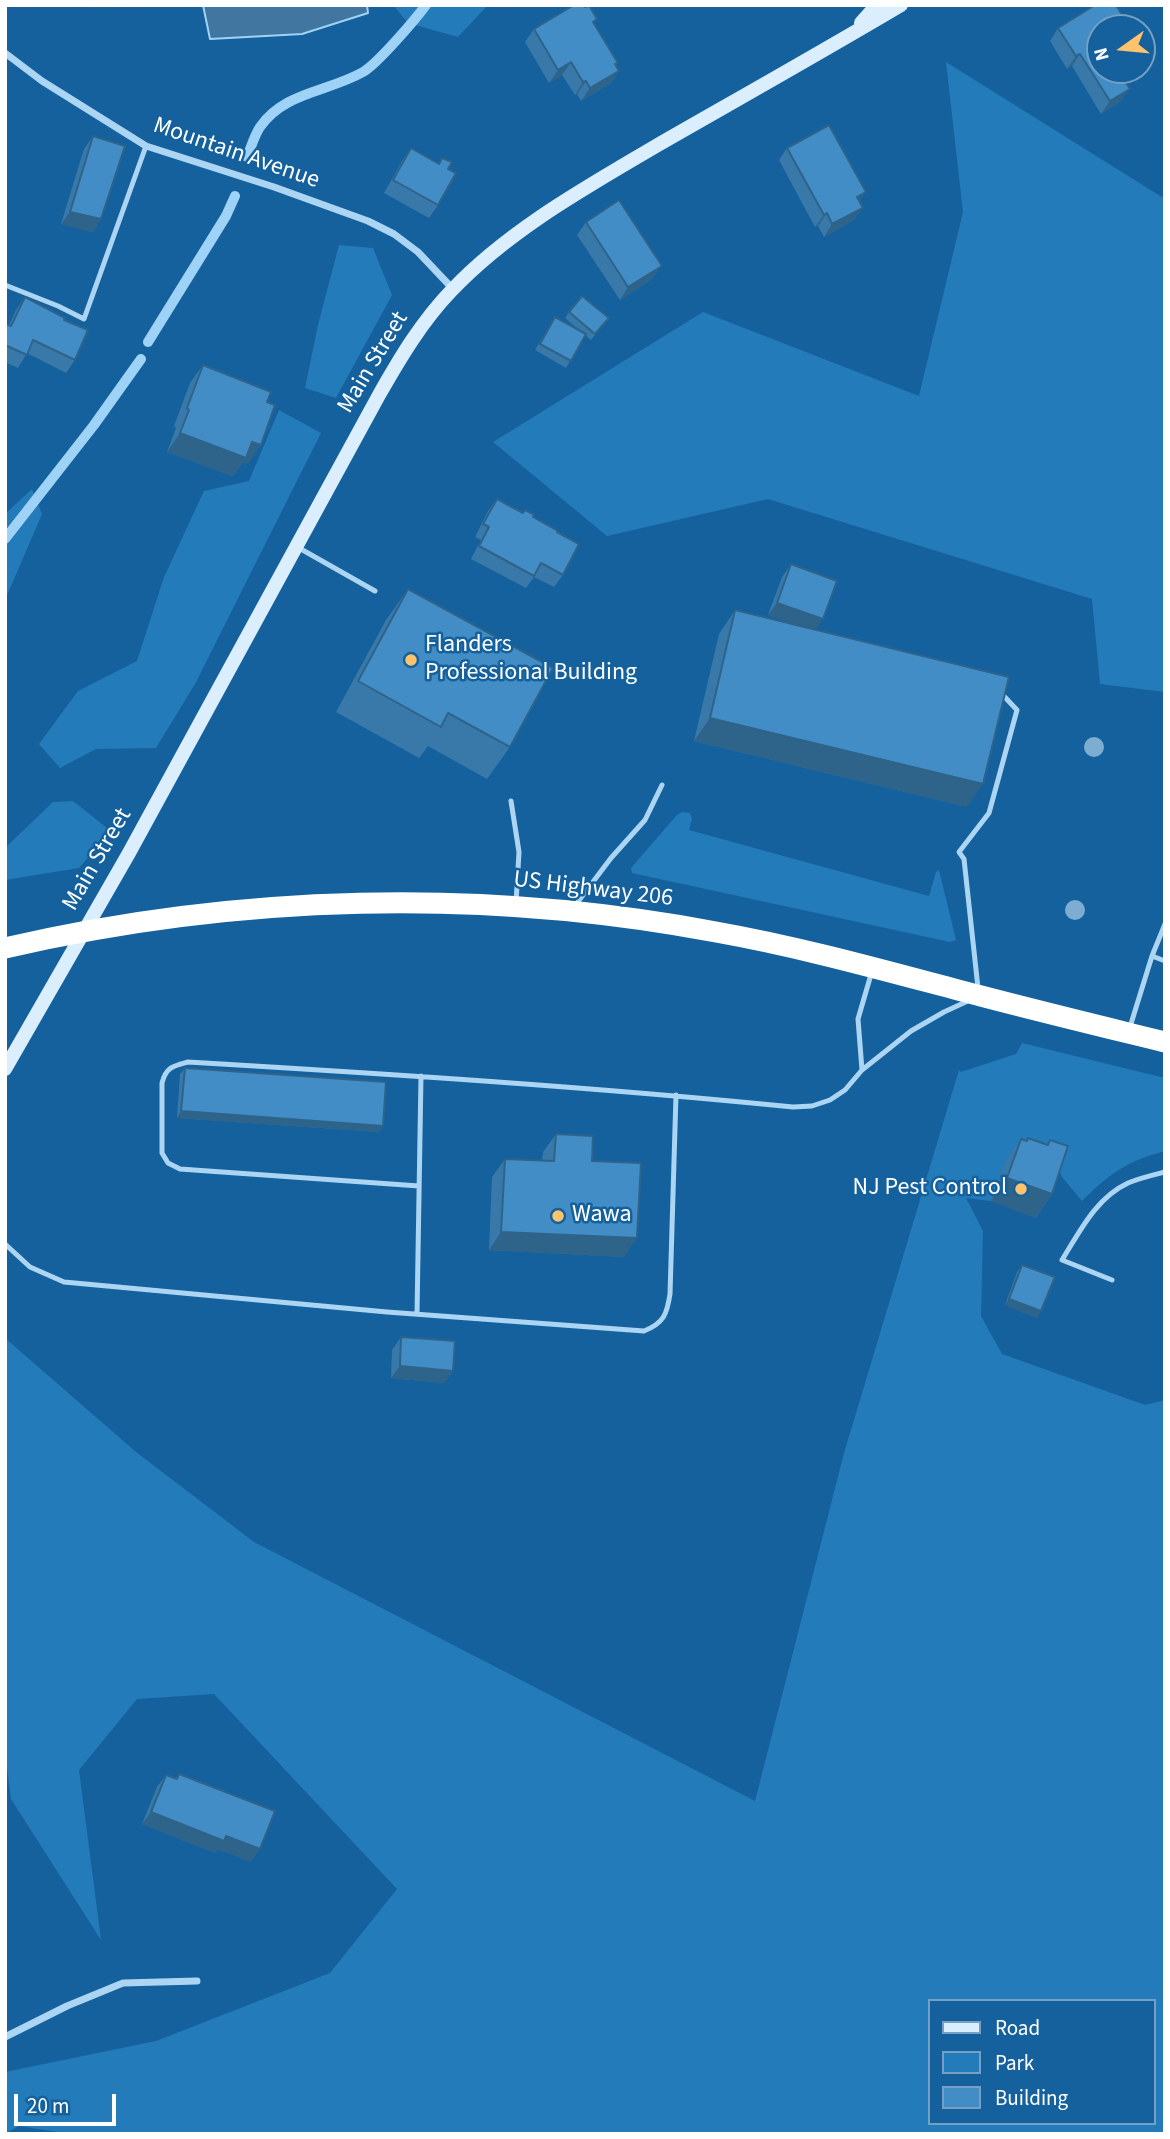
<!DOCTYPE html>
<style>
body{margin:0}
#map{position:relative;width:1170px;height:2139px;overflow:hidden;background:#15619d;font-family:"Source Sans 3",sans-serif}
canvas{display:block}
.frame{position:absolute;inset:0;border:7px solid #fff;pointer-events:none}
.legend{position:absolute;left:928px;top:1999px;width:228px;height:126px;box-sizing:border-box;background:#15619d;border:2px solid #73a0c4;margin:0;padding:9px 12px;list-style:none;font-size:21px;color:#fff}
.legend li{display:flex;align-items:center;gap:14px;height:35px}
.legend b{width:35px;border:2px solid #73a0c4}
.north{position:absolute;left:1086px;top:14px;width:70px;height:70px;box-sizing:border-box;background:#15619d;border:2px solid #73a0c4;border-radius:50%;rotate:255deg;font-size:19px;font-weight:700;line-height:28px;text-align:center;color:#fff}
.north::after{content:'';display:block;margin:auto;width:24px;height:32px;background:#ffc36e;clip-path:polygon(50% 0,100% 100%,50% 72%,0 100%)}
.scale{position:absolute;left:14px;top:2094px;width:102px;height:32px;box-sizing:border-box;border:4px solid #fff;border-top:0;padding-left:9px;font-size:21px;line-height:24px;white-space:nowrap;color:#fff;-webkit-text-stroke:5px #15619d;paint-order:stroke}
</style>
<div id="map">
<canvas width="1170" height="2139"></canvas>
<div class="frame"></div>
<ul class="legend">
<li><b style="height:9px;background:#dbeefd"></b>Road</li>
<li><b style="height:19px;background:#247bba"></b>Park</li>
<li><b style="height:19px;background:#428dc5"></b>Building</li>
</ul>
<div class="north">N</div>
<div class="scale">20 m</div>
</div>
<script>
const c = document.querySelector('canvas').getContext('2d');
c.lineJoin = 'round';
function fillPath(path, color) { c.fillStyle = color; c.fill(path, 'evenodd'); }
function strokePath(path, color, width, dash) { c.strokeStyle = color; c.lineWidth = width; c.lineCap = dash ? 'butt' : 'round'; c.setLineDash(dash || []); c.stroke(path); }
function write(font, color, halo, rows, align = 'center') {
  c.font = font + ' "Source Sans 3",sans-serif'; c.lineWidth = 5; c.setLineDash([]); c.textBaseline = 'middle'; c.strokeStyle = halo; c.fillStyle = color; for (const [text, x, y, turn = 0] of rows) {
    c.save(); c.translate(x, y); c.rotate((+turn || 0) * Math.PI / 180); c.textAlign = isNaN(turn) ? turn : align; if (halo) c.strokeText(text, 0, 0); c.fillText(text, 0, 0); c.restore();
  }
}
fillPath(new Path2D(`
 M393 5H488L458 37 408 23Z
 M946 62 1165 199V692L1100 684 1092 599 768 499 607 536 493 442 703 312 919 396 963 212Z
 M339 245 373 248 392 295 336 398 305 388 318 325Z
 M279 410 321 433 195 684 156 748 96 749 60 768 39 744 78 691 137 661 164 577 204 491 249 481Z
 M32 489 42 514 5 600V514Z
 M73 801 111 831 79 868 5 880V848L53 802Z
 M682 812 690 813 692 819 689 830 929 896 936 872 939 870 956 940 950 942 632 873 631 868 676 816Z
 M1022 1043 1165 1078V1151C1127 1161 1109 1174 1082 1201L1062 1177 1056 1163H1005L991 1201 966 1198 983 1231 981 1316 1002 1354 1145 1405 1165 1400V2134H70L19 2126 5 2134V2072L156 2041 330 1973 397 1889 214 1694 137 1699 79 1770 101 1940 11 1799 5 1753V1338L136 1452 254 1542 755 1801 844 1453 959 1070 961 1072 1016 1054ZM930 2001H1154V2123H930Z`), '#247bba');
const water = new Path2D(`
 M203 5H367L368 13 302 34 210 39Z`);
fillPath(water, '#4076a0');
strokePath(water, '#9ed2f6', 2);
strokePath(new Path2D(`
 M247 157C251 148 254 136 260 127 284 92 328 92 363 72 377 64 415 20 426 5
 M148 342 226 216 235 196
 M5 539 94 425 141 359`), '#9ed2f6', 10);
strokePath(new Path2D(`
 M5 285 58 306 84 319 146 146
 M299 548 375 591
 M511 801 519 852 516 903
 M574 907 611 858 645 820 662 785
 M1152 956 1165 924
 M978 988 964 859 959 852 989 813 1017 710 1000 692
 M1130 1027 1152 956 1165 961
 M862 1070 858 1019 872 971
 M419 1186 180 1169 168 1163 162 1153V1083C166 1067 173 1066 188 1062 390 1074 592 1087 793 1107L812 1106 830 1100 845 1090 862 1070 911 1031 944 1012 970 1000
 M5 1244 30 1267 64 1282 387 1312 644 1331C664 1323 667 1314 670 1294L676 1095
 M1112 1280 1062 1260C1080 1231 1096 1198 1128 1183 1140 1178 1153 1175 1165 1172
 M417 1314 421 1076`), '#abd5f3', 5);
strokePath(new Path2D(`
 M5 53 42 81 146 146 274 187 368 221 394 234 418 252 453 289
 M5 2037 67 2006 123 1983 197 1981`), '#abd5f3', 7);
strokePath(new Path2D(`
 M861 23 877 5
 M5 1069 129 853 379 395C400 358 422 321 452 290 509 230 585 188 656 146 738 99 820 53 901 5`), '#dbeefd', 14);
strokePath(new Path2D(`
 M5 948C238 894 482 888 716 932 806 948 893 973 981 996 1042 1012 1104 1027 1165 1042`), '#fff', 21);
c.fillStyle = '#7eadd2';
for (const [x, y] of [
 [1094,747],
 [1075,910]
]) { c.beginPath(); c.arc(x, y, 10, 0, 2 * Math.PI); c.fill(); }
fillPath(new Path2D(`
 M595 24 619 71 611 83 581 101 577 94 575 95 562 75 549 83 525 42 534 29Z
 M1058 28H1100L1121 101 1101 114 1072 66 1067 69 1050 41Z
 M93 136 101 219 93 232 61 224 84 149Z
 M411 148 438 163 442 158 448 169 438 205 429 218 384 193 402 161Z
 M787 148 860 201 854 220 824 237 818 226 815 227 779 160Z
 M586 222 653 278 620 300 577 235Z
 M25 297 64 320 75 360 66 373 27 353 18 368 5 362V324L9 325 16 310Z
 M569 312 604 324 591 340 585 335 566 368 535 350 555 317 580 331 565 318Z
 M203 365 267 402 249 463 243 462 233 476 167 452 176 428 174 426 190 383Z
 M497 499 533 517 557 532 563 575 554 587 534 577 526 588 471 559 481 540 475 537 488 511Z
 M791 564 816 630 967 807 694 741 719 634 735 610 797 625 768 615 782 577Z
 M408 589 510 747 487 779 428 746 419 758 336 712 386 620Z
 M185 1068 383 1126 379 1132 177 1118 180 1074Z
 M556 1134 592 1161 624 1257 489 1250 492 1177 505 1159 542 1161 543 1152Z
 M1028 1138 1046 1145 1050 1140 1052 1194 1036 1218 991 1201 1005 1162 1021 1139 1026 1141Z
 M1022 1265 1037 1318 1005 1305 1017 1272Z
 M401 1337 453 1371 444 1383 391 1378 392 1350Z
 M179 1774 251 1862 218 1849 215 1853 142 1824 157 1787 166 1775 175 1779Z`), '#3979a9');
fillPath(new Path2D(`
 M92 5H133L132 7 90 8Z
 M1080 54 1072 66 1067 69 1076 56Z
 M571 62 562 75 549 83 558 70Z
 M619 71 611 83 581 101 590 88Z
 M586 81 577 94 575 95 583 82Z
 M1130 89 1121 101 1101 114 1110 101Z
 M866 192 857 205V197Z
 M863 208 854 220 824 237 832 224Z
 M70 212 101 219 93 232 61 224Z
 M827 213 818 226 815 227 824 215Z
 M662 266 653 278 620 300 628 287Z
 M180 433 252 442 261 445 249 463 243 462 233 476 167 452Z
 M777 603 823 619 815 632 768 615Z
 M710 718 983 784 967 807 694 741Z
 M181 1111 383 1126 379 1132 177 1118Z
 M1007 1178 1052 1194 1036 1218 991 1201Z
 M501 1232 637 1238 624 1257 489 1250Z
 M1009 1299 1041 1311 1037 1318 1005 1305Z
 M400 1366 453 1371 444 1383 391 1378Z
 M151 1812 226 1836 260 1849 251 1862 218 1849 215 1853 142 1824Z`), '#2e638a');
const building = new Path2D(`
 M574 5H584L585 7 589 5 597 19 593 22 618 63 615 64 619 71 590 88 586 81 583 82 571 62 558 70 534 29Z
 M1095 5H1116L1130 28H1100V70H1118L1130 89 1110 101 1080 54 1076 56 1058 28Z
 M829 125 866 192 857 197 863 208 832 224 827 213 824 215 787 148Z
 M93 136 125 146 101 219 70 212Z
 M411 148 439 164 442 158 452 162 448 169 456 173 438 205 393 180Z
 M619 200 662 266 628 287 586 222Z
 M582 296 609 318 595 334 569 312Z
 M25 297 65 318 64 320 88 330 75 360 33 340 27 355 5 345V324L11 326Z
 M555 317 586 334 571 361 540 344Z
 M203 365 271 392 267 402 275 405 261 445 252 442 246 458 180 433 189 410 187 408Z
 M497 499 523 513 525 510 534 515 533 517 558 531 557 532 579 544 563 575 541 563 534 576 479 546 489 527 483 524Z
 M791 564 837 581 823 619 777 603Z
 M408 589 553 668 510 747 448 713 441 727 358 681Z
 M735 610 1009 677 983 784 710 718Z
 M185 1068 386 1082 383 1126 181 1111Z
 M556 1134 593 1136 592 1161 641 1163 637 1238 501 1232 505 1159 554 1161Z
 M1028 1138 1048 1145 1050 1140 1068 1146 1052 1194 1007 1178 1021 1139 1027 1141Z
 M1022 1265 1055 1277 1041 1311 1009 1299Z
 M401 1337 455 1341 453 1371 400 1366Z
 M179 1774 275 1811 260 1849 226 1836 224 1841 151 1812 166 1775 177 1779Z`);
fillPath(building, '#428dc5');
strokePath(building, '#2e638a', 2);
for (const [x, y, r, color] of [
 [411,660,7,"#ffc36e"],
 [1021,1189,7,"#ffc36e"],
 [558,1216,7,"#ffc36e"]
]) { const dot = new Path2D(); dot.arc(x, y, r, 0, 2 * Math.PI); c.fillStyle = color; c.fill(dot); strokePath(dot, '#15619d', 2.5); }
write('24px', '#fff', '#15619d', [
 ["Mountain Avenue",236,154,19],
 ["Main Street",374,363,-59],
 ["Main Street",98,860,-60],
 ["US Highway 206",593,890,7]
]);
write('24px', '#fff', '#15619d', [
 ["Flanders",425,646],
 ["Professional Building",425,674],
 ["NJ Pest Control",1007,1189,"right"],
 ["Wawa",572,1216]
], 'left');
</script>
